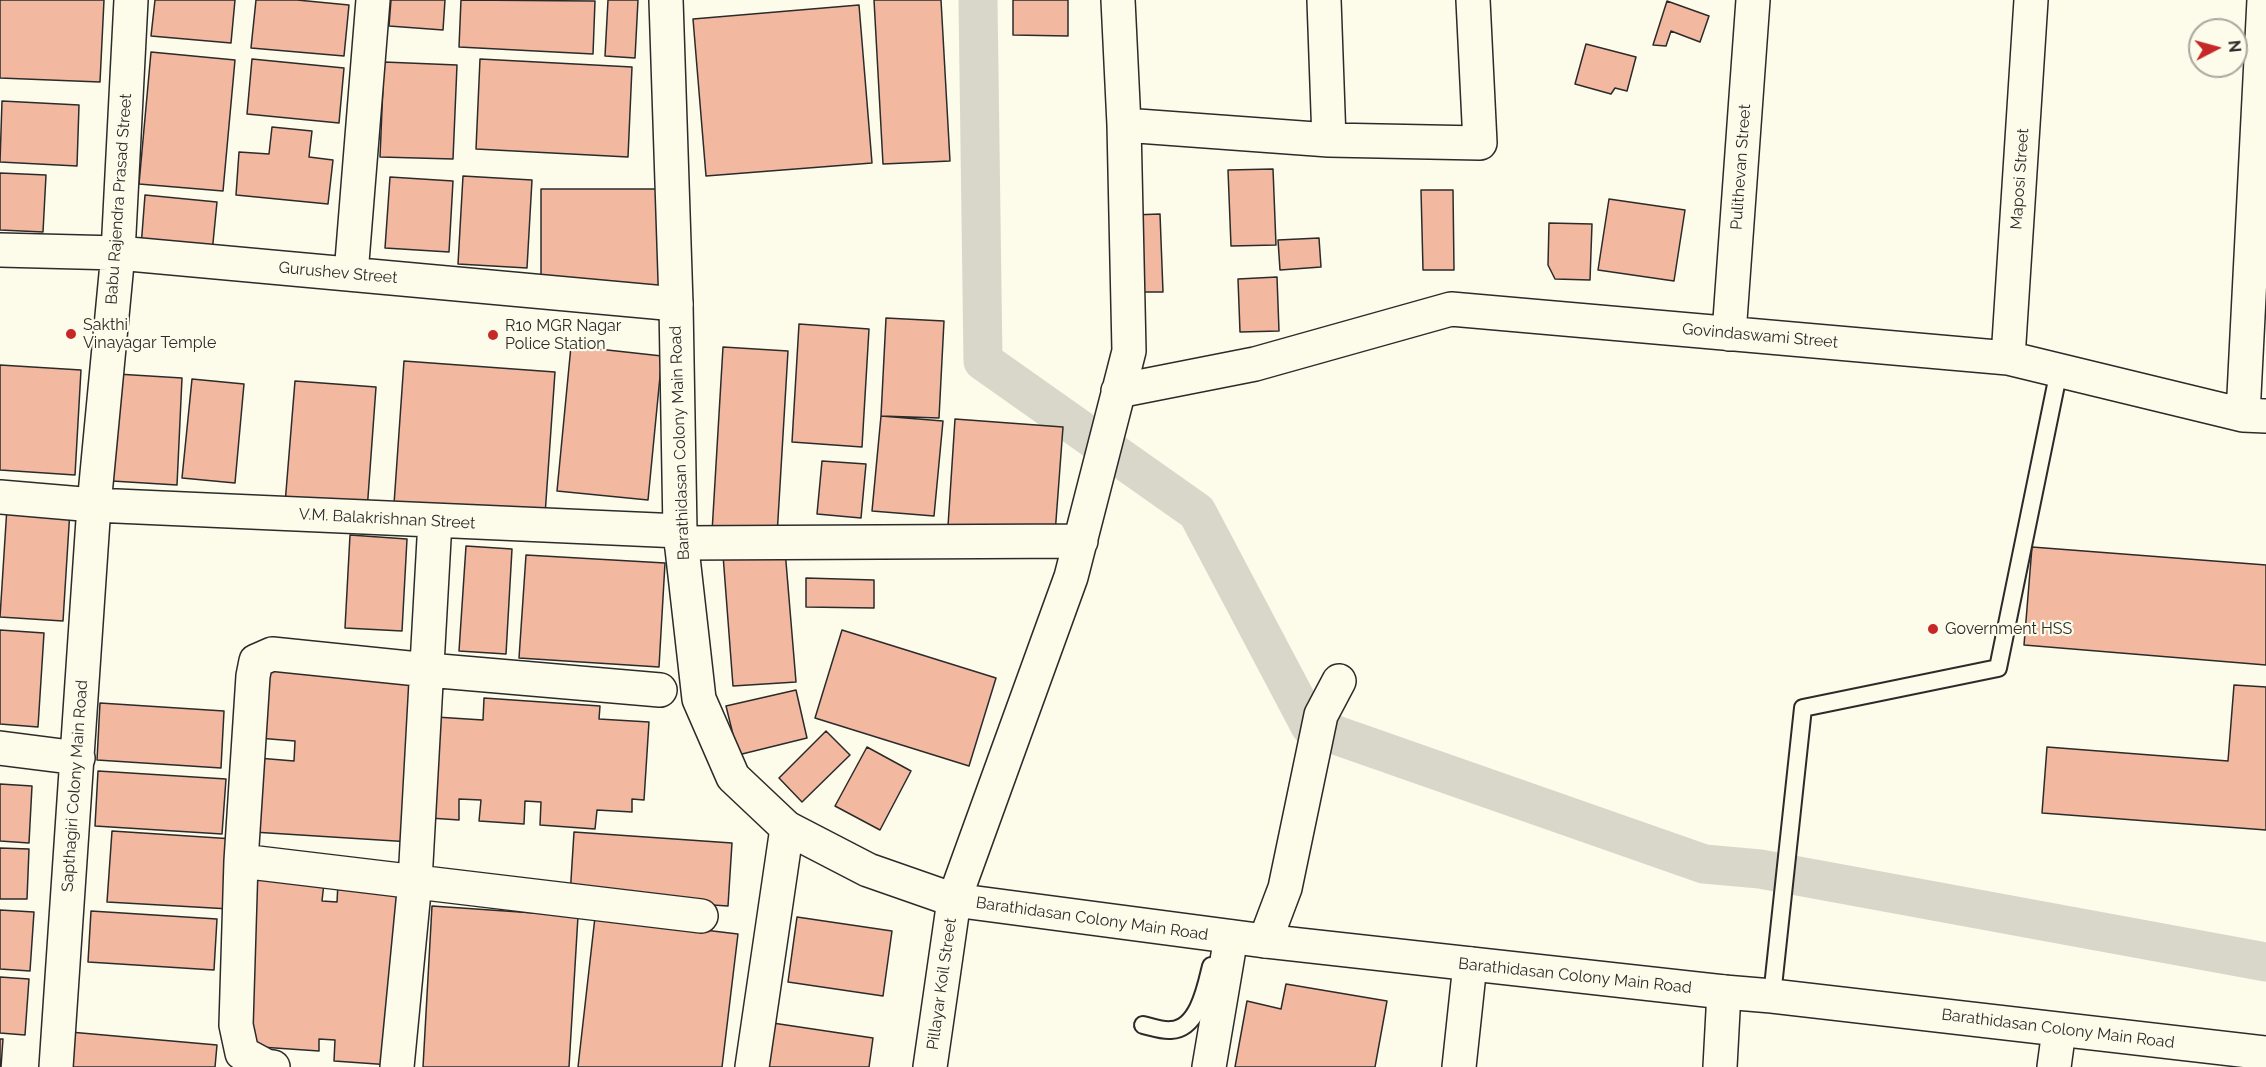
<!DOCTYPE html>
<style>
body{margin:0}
#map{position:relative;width:2266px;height:1067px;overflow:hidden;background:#fdfbea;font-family:Raleway,sans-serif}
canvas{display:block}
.north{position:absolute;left:2188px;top:18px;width:60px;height:60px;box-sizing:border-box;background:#fdfbea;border:2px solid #a9a89e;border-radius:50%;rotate:84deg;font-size:16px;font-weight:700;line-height:24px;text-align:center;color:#2b2b2b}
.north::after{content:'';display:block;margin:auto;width:21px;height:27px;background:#c62828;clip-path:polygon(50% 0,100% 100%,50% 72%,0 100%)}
</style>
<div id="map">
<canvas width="2266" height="1067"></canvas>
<div class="north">N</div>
</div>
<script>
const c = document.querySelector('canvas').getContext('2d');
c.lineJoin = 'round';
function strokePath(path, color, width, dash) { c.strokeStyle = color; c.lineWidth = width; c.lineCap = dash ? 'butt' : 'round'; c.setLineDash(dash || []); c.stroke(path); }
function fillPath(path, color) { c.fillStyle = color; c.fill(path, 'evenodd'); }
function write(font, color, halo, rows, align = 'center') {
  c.font = font + ' Raleway,sans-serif'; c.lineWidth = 4.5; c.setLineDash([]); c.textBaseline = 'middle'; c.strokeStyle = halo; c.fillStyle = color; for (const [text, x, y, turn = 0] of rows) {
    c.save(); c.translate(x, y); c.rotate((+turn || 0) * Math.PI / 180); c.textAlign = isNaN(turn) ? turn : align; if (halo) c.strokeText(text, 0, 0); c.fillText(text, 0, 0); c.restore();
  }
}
strokePath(new Path2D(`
 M978 0 983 361 1197 512 1310 726 1704 864 1760 869 2266 962`), '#d8d7c9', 39);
const building = new Path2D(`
 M0 0H104L100 82 0 78Z
 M155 0H235L231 43 151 36Z
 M256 0H297L349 5 344 56 251 48Z
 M391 0H445L443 30 389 26Z
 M461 0 595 1 593 54 459 47Z
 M608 0H638L635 58 605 56Z
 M874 0H941L950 161 883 164Z
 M1013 0H1068V36L1013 35Z
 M1667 1 1709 16 1700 42 1671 31 1666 46 1653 45Z
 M859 5 872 163 706 176 693 19Z
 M1586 44 1636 57 1627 91 1615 88 1611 94 1575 84Z
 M151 52 235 60 223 191 139 184Z
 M252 59 344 68 339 123 247 114Z
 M480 59 632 67 628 157 476 149Z
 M384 62 457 65 453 159 380 157Z
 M2 101 79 105 77 166 0 162Z
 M272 127 312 131 309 157 333 160 328 204 236 195 239 152 269 154Z
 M1273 169 1276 245 1231 246 1228 170Z
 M0 173 46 175 43 232 0 230Z
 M463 176 532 180 527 268 458 264Z
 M390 177 453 181 449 252 385 248Z
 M541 189H665V286H541Z
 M1421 190H1453L1454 270H1423Z
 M145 195 217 202 212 253 141 247Z
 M1609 199 1685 210 1674 281 1598 270Z
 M1160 214 1163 292H1135L1132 215Z
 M1549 223 1592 224 1590 280 1555 279 1548 265Z
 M1319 238 1321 267 1280 270 1278 240Z
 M1277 277 1279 331 1240 332 1238 279Z
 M886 318 944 321 939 418 881 416Z
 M799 324 869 329 862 447 792 442Z
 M571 346 662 356 648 500 557 491Z
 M723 347 788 351 777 536 712 532Z
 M404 361 555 372 545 515 394 504Z
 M0 365 81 370 75 475 0 470Z
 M117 374 182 378 177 485 112 481Z
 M192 379 244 384 235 483 182 478Z
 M295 381 376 387 367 511 285 504Z
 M881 416 943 421 934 516 872 511Z
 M955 419 1063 427 1055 534 948 526Z
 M822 461 866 464 861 518 817 514Z
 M7 507 70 510 63 621 0 617Z
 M350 535 407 539 402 631 345 628Z
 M466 546 512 549 506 654 459 651Z
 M2032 547 2266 565V665L2024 645Z
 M785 550 796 682 733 686 723 555Z
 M526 555 665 563 659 667 519 658Z
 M806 578 874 580V608L806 607Z
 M0 630 44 633 38 727 0 724Z
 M842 630 996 678 969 766 815 718Z
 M263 665 422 676 411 842 253 832 258 758 294 761 295 741 258 738Z
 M2234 685 2266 687V830L2042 813 2047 747 2228 761Z
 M796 690 807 738 738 755 726 706Z
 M484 698 600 706 599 719 649 722 644 800 632 799V812L597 810 595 829 540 825 541 802 525 801 524 824 479 821 481 800 459 799V820L430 818 436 717 483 720Z
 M100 703 224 711 221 768 97 760Z
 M826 731 850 755 802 802 779 778Z
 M867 747 911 771 880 830 835 806Z
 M98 771 226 779 222 834 95 826Z
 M0 784 32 786 29 843 0 841Z
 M112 831 234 839 230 909 107 902Z
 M574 832 732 843 728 906 570 896Z
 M0 848 29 849 27 899H0Z
 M257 878 324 883 322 901 337 902 338 883 401 888 391 1065 334 1061 335 1040 319 1039V1051L246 1046Z
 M432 906 578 916 569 1067H423Z
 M0 910 34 912 30 971 0 969Z
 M91 911 217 919 214 970 88 962Z
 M595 917 738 934 722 1067H578Z
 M797 917 892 931 883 996 788 982Z
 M0 977 29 979 25 1035 0 1033Z
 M1286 984 1387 1001 1375 1067H1235L1247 1001 1281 1009Z
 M766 1022 873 1038 869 1067H760Z
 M70 1032 217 1045 215 1067H67Z
 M0 1039H3L1 1067H0Z`);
fillPath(building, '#f2b8a0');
strokePath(building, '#2b2b2b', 1.5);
const service = new Path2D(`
 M1772 996 1803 708 1998 668 2059 370
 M1143 1025C1152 1027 1162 1031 1171 1030 1198 1029 1206 987 1211 966`);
const minor = new Path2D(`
 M1324 0 1329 140
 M1124 125 1329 140 1480 143 1473 0
 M0 250 118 253 676 304
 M351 274 373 0
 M1729 334 1753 0
 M2008 358 2031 0
 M1118 391 1255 364 1451 309 2008 358 2243 415 2266 416
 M2243 415 2264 0
 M0 497 94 505 680 531
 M681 543 1081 541
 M0 748 78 758
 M241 861 701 916
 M954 900 1071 577 1129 351 1124 125 1118 0
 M1265 941 1285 888 1321 715 1339 681
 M56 1067 94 505 118 253 131 0
 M273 1067 266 1066 242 1053 236 1025 241 861 253 676 256 661 272 654 428 670 660 690
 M397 1067 415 881 435 521
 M752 1067 787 828
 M1209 1067 1231 937
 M1459 1067 1470 964
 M1720 1067 1724 992
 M2054 1067 2059 1030`);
const tertiary = new Path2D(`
 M930 1067 954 900`);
const secondary = new Path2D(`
 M666 0 676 304 680 531 699 699 733 777 787 828 868 870 954 900 1265 941 1724 992 1772 996 2266 1053`);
strokePath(service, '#2b2b2b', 20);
strokePath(minor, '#2b2b2b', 36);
strokePath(tertiary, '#2b2b2b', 36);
strokePath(secondary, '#2b2b2b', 36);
strokePath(service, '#fdfbea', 16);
strokePath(minor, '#fdfbea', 33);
strokePath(tertiary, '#fdfbea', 33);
strokePath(secondary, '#fdfbea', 33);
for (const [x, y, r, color] of [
 [71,334,6,"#c62828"],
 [493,335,6,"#c62828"],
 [1933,629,6,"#c62828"]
]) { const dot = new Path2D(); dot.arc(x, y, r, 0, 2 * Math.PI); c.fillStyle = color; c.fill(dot); strokePath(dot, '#fdfbea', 2); }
write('16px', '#2b2b2b', '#fdfbea', [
 ["Pulithevan Street",1741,167,-86],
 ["Maposi Street",2020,179,-86],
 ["Babu Rajendra Prasad Street",119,199,-86],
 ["Gurushev Street",338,273,5],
 ["Govindaswami Street",1760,336,5],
 ["Barathidasan Colony Main Road",680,443,-92],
 ["V.M. Balakrishnan Street",387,519,3],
 ["Sapthagiri Colony Main Road",75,786,-86],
 ["Barathidasan Colony Main Road",1092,919,8],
 ["Barathidasan Colony Main Road",1575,976,6],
 ["Pillayar Koil Street",942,984,-82],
 ["Barathidasan Colony Main Road",2058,1029,7]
]);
write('16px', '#2b2b2b', '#fdfbea', [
 ["Sakthi",83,325],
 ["Vinayagar Temple",83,343],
 ["R10 MGR Nagar",505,326],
 ["Police Station",505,344],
 ["Government HSS",1945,629]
], 'left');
</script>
